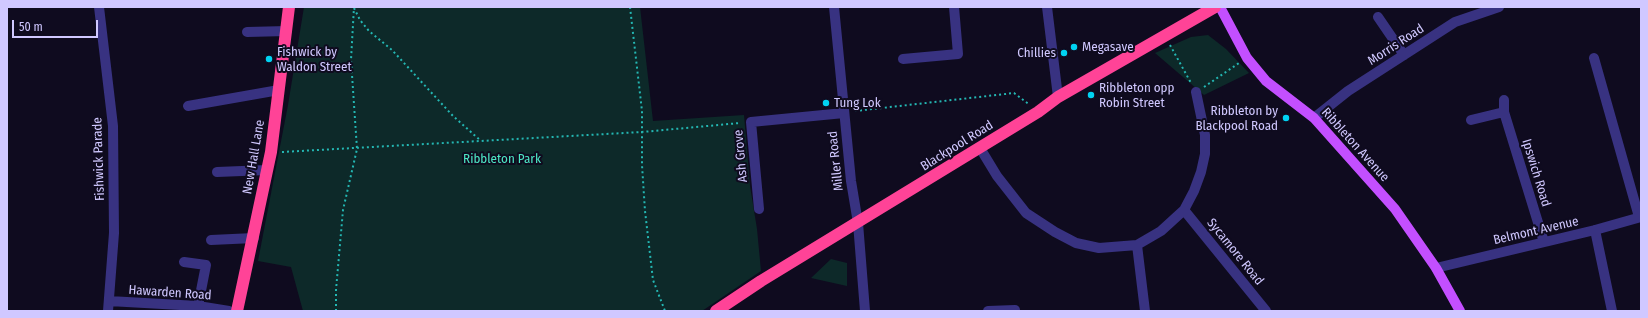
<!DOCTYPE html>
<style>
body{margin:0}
#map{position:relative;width:1648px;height:318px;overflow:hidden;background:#0f0b1f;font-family:"Fira Sans Condensed",sans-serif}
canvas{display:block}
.frame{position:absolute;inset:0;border:8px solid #d0c8ff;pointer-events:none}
.scale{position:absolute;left:12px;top:20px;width:86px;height:18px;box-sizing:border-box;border:2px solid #d0c8ff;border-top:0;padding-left:5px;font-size:12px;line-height:14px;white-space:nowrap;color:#d0c8ff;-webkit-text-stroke:3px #0f0b1f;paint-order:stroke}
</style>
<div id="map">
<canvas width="1648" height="318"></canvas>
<div class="frame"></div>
<div class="scale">50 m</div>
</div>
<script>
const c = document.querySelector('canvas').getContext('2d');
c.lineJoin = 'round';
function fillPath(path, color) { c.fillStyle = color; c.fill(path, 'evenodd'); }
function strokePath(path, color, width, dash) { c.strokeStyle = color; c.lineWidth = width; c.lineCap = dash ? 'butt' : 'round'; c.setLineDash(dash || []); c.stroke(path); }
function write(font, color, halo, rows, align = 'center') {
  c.font = font + ' "Fira Sans Condensed",sans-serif'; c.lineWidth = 4; c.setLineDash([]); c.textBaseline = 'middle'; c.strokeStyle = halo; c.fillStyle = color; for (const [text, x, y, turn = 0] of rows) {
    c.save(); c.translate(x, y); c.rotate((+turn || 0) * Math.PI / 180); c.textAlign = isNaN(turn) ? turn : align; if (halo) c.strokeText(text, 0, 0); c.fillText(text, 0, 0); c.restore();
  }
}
fillPath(new Path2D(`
 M304 7H640L653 121 744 115 750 186 757 229 761 271 702 311H303L291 267 258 261 288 105Z
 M1208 35 1226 49 1249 73 1204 95 1155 53 1191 37Z
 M831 259 847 263V286L811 278Z`), '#0d2929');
strokePath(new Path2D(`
 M630 7 642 111V165L645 211 653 280 665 311
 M354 8 360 20 369 31 392 50 453 116 481 141
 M1170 45 1191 83
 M1204 87 1239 63
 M855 111 1014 93 1030 105
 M282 152 642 132 740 123
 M336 311V290L343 210 357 149 351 60 354 7`), '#24b7b3', 2, [2, 3]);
strokePath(new Path2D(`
 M99 7 113 126 114 233 108 311
 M834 7 851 181 858 223 865 311
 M1047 7 1058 97
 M1378 17 1404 55
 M247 32 287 31
 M1594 58 1639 217
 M903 59 958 54 954 7
 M188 106 279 90
 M1504 112 1544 242
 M1314 118 1348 91 1455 22 1499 7
 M1471 120 1504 112V100
 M980 148 997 176 1026 213 1055 232 1076 243 1099 248 1137 245 1161 231 1184 210 1194 191 1201 172 1205 154V135L1196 92
 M217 172 267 170
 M759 209 751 122 844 113
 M1184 210 1266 311
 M1595 230 1612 311
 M211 240 254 238
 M1137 245 1145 311
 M184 262 206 265 197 311
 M1436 268 1595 230 1641 217
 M109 301 198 306 229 311
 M988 311 1015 310`), '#383281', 10);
strokePath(new Path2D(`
 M1220 7 1247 58 1266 81 1314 118 1395 209 1436 268 1460 311`), '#c34fff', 10);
strokePath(new Path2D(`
 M237 311 271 152 289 7
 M716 311 761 281 1038 112 1058 97 1215 7`), '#ff4397', 12);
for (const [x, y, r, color] of [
 [1074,47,4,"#00d3f3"],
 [1064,53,4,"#00d3f3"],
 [269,59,4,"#00d3f3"],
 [1091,95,4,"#00d3f3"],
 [826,103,4,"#00d3f3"],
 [1286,118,4,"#00d3f3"]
]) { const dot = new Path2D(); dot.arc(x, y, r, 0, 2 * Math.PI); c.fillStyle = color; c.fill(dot); strokePath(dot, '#0f0b1f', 1.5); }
write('13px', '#d0c8ff', '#0f0b1f', [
 ["Morris Road",1396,45,-33],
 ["Ribbleton Avenue",1355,145,48],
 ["Blackpool Road",957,146,-32],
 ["Ash Grove",741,156,-95],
 ["New Hall Lane",254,157,-80],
 ["Fishwick Parade",99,159,-92],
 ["Miller Road",836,161,-96],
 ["Ipswich Road",1536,173,73],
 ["Belmont Avenue",1536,231,-13],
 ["Sycamore Road",1235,252,51],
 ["Hawarden Road",170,293,4]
]);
write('13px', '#d0c8ff', '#0f0b1f', [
 ["Megasave",1082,47],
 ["Fishwick by",277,52],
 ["Waldon Street",277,67],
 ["Chillies",1056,53,"right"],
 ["Ribbleton opp",1099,88],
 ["Robin Street",1099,103],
 ["Tung Lok",834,103],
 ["Ribbleton by",1278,111,"right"],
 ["Blackpool Road",1278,126,"right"]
], 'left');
write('13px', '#4de7c5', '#0f0b1f', [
 ["Ribbleton Park",502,159]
]);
</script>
